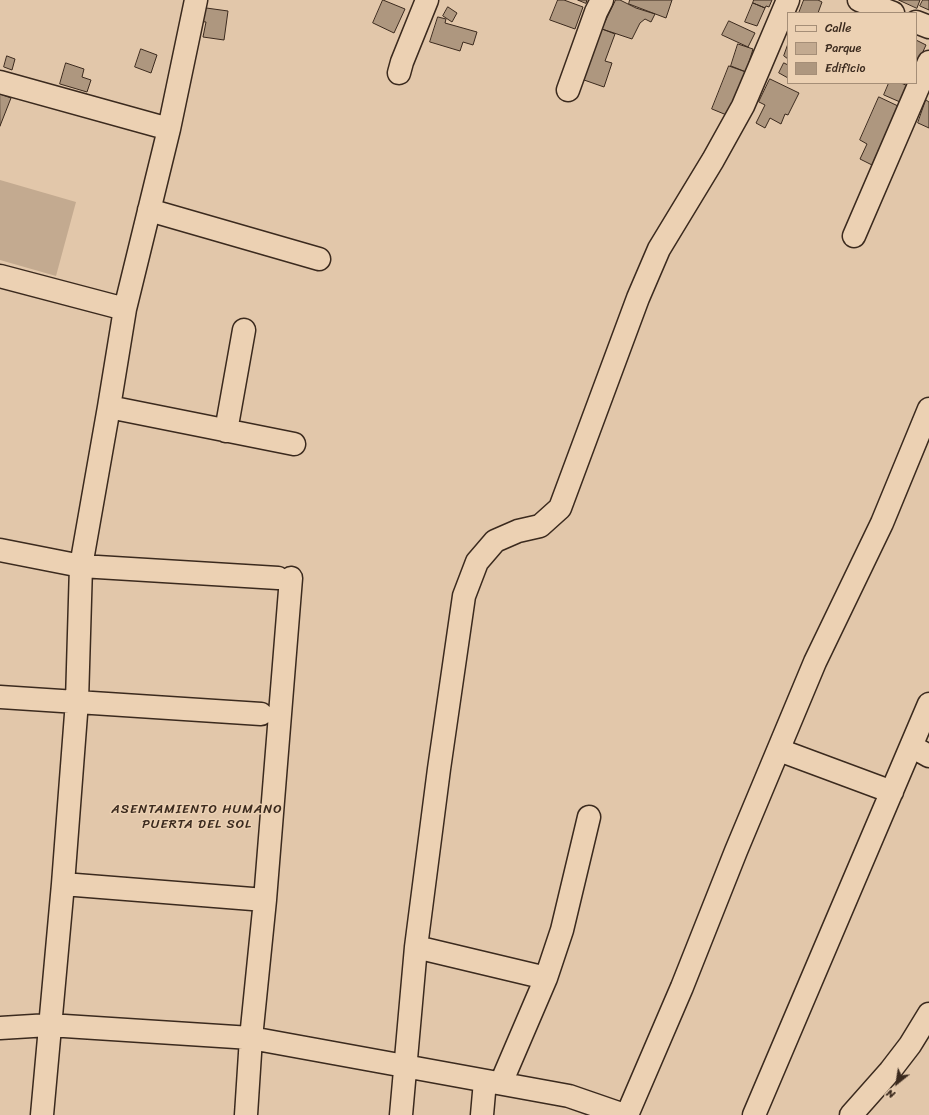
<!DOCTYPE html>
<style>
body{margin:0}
#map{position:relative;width:929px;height:1115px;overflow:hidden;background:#e2c7aa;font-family:Sriracha,sans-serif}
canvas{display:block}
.legend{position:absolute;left:787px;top:12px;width:130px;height:72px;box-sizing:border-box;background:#ecd1b3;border:1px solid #a58e77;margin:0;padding:5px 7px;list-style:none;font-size:12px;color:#3b2a1e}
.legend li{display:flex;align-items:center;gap:8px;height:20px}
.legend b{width:20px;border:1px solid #a58e77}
.north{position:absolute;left:877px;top:1063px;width:40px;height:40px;-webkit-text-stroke:3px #ecd1b3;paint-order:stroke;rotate:210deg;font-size:11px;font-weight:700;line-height:16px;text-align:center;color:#3b2a1e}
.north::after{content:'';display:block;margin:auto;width:14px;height:18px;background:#3b2a1e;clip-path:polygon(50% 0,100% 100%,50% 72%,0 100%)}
</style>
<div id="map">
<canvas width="929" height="1115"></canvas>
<ul class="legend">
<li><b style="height:5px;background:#ecd1b3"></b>Calle</li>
<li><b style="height:11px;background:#c3aa90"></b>Parque</li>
<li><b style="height:11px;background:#ae977f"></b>Edificio</li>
</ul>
<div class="north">N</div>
</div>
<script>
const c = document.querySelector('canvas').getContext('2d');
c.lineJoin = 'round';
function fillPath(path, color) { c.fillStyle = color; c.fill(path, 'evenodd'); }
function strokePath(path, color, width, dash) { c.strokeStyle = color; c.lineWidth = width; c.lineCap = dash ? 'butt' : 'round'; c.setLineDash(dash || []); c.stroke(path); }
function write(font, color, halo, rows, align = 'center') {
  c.font = font + ' Sriracha,sans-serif'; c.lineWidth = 3; c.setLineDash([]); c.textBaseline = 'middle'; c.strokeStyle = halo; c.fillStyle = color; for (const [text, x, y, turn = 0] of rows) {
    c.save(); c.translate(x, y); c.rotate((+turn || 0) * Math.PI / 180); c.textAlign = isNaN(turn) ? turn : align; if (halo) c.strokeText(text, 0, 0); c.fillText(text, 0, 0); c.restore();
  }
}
fillPath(new Path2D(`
 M0 180 76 202 56 276 0 260Z`), '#c3aa90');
const building = new Path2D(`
 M383 0 405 9 394 33 373 23Z
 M558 0H564L583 7 575 29 550 20Z
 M578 0H587L586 3Z
 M616 0H620L636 8 655 14 651 22 645 19 640 23 632 39 602 29Z
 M630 0H672L666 18 629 4Z
 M754 0H772L769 7 766 6 765 8 753 3Z
 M804 0H818L822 2 818 13H799Z
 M899 0H920L917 8Z
 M923 0H929V10L920 6Z
 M753 3 765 8 757 26 745 22Z
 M199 7 228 11 224 40 203 37 206 22 197 21Z
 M448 7 457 13 452 22 443 16Z
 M438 17 446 19 445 23 477 32 473 45 463 42 460 51 430 42Z
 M729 21 755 33 748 47 722 35Z
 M602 29 615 34 605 61 612 63 604 87 584 80Z
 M916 40 926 45 916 67Z
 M738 44 753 49 746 72 731 66Z
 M788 44V59L784 56Z
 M141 49 157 55 151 73 135 67Z
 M7 56 15 59 12 70 4 67Z
 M66 63 84 69 82 77 91 80 87 92 60 84Z
 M784 63 788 65V78L779 73Z
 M729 66 746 72 729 116 712 109Z
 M770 79 799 93 788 115 785 114 781 124 770 118 765 128 756 123 765 105 759 102Z
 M889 83H901L908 86 900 102 884 95Z
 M0 94 11 98 0 126Z
 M879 97 898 106 872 165 860 159 867 144 860 140Z
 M926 100 929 102V128L918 123Z`);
fillPath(building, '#ae977f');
strokePath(building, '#3b2a1e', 1);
const minor = new Path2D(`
 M859 0 893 13
 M916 22 929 27
 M399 73 402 62 427 0
 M0 82 169 129
 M568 90 596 12 602 0
 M149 210 319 259
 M854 236 929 62
 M0 276 125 309
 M109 407 294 444
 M226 431 244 330
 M0 550 81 566 278 578
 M0 697 261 714
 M911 746 929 756
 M779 750 892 792
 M63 884 265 900
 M416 947 546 978
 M0 1028 49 1025 251 1038 569 1096 624 1115
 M501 1083 546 978 562 930 589 817
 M42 1115 63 884 77 701 81 566 109 407 125 309 169 129 196 0
 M246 1115 251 1038 265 900 291 578
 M401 1115 416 947 439 769 464 596 477 562 495 541 518 531 540 526 560 508 638 298 659 249 713 160 743 106 788 0
 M482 1115 485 1081
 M627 1115 682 987 736 851 815 662 882 523 929 409
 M754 1115 929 704
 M851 1115 890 1071 910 1045 929 1014`);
strokePath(minor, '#3b2a1e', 25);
strokePath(minor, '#ecd1b3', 22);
c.letterSpacing = '1px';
write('13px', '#3b2a1e', '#ecd1b3', [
 ["ASENTAMIENTO HUMANO",197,810],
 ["PUERTA DEL SOL",197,825]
]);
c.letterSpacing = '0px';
</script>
